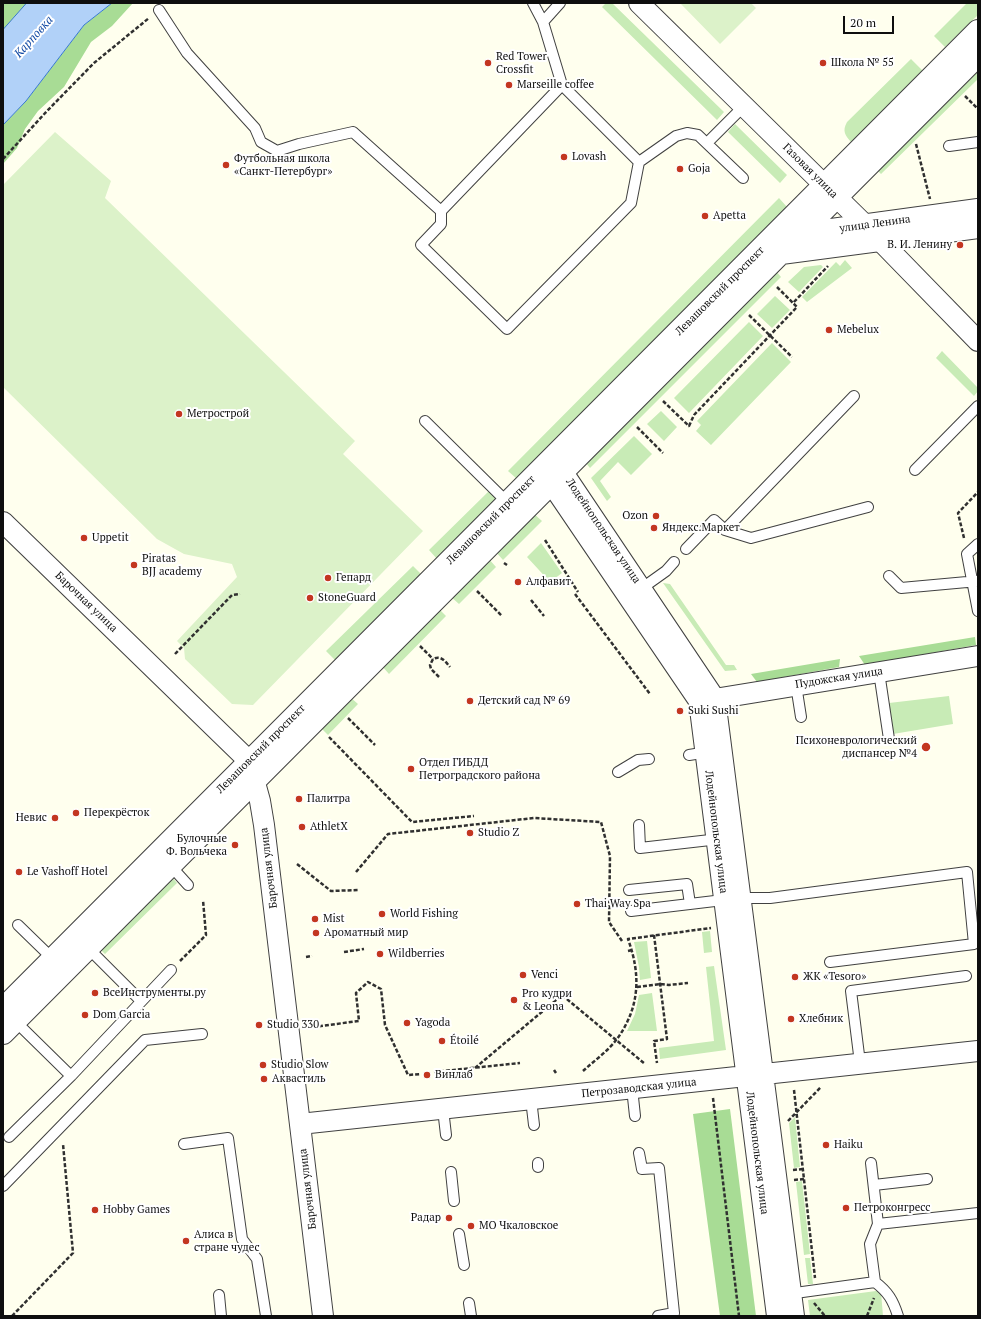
<!DOCTYPE html>
<meta charset="utf-8">
<style>
body{margin:0}
#map{position:relative;width:981px;height:1319px;overflow:hidden;background:#ffe;font-family:"PT Serif",serif}
canvas{display:block}
.frame{position:absolute;inset:0;border:4px solid #0e0e0e;pointer-events:none}
.scale{position:absolute;left:843px;top:16px;width:51px;height:18px;box-sizing:border-box;border:2px solid #0e0e0e;border-top:0;padding-left:5px;font-size:12px;line-height:14px;white-space:nowrap;color:#0e0e0e;-webkit-text-stroke:3px #fff;paint-order:stroke}
</style>
<div id="map">
<canvas width="981" height="1319"></canvas>
<div class="frame"></div>
<div class="scale">20 m</div>
</div>
<script>
const c = document.querySelector('canvas').getContext('2d');
c.lineJoin = 'round';
function fillPath(path, color) { c.fillStyle = color; c.fill(path, 'evenodd'); }
function strokePath(path, color, width, dash) { c.strokeStyle = color; c.lineWidth = width; c.lineCap = dash ? 'butt' : 'round'; c.setLineDash(dash || []); c.stroke(path); }
function write(font, color, halo, rows, align = 'center') {
  c.font = font + ' "PT Serif",serif'; c.lineWidth = 4; c.setLineDash([]); c.textBaseline = 'middle'; c.strokeStyle = halo; c.fillStyle = color; for (const [text, x, y, turn = 0] of rows) {
    c.save(); c.translate(x, y); c.rotate((+turn || 0) * Math.PI / 180); c.textAlign = isNaN(turn) ? turn : align; if (halo) c.strokeText(text, 0, 0); c.fillText(text, 0, 0); c.restore();
  }
}
fillPath(new Path2D(`
 M606 3H612L724 112 717 120 602 7Z
 M967 3H978V15L945 47 934 36Z
 M911 59 923 71 851 142C845 135 842 131 847 122Z
 M978 68V79L881 174 877 170Z
 M735 124 787 175 780 183 728 132Z
 M779 198 787 207 517 479 508 471Z
 M845 260 852 268 807 302 802 297 836 262 840 266Z
 M821 265 823 267 799 292 788 282 804 267Z
 M776 271 781 277 590 468 585 462Z
 M775 296 790 310 772 328 757 314Z
 M749 322 763 336 689 413 674 398Z
 M772 343 791 362 711 445 696 431 701 425 697 421Z
 M942 351 978 388V391L974 396 936 358Z
 M661 411 677 427 664 441 647 424Z
 M634 436 652 454 631 475 618 462 600 481 611 497 607 501 591 478Z
 M489 491 497 499 437 559 429 550Z
 M533 513 542 521 503 560 495 551Z
 M541 543 562 573 550 582 527 557Z
 M488 558 496 567 459 604 450 596Z
 M413 566 421 574 335 660 326 651Z
 M663 583 670 584 726 665H734L737 670 725 671Z
 M438 608 446 616 389 674 381 665Z
 M949 696 953 724 893 734 889 703Z
 M350 697 358 704 328 735 320 727Z
 M171 876 177 883 105 954 99 948Z
 M710 931 712 952 704 953 702 932Z
 M647 941 651 978 640 980 639 967 634 942Z
 M714 966 726 1050 660 1059 659 1048 714 1041 706 967Z
 M652 993 657 1031H627L635 1014 639 995Z
 M795 1117 800 1167 794 1168 789 1123Z
 M802 1181 810 1254 804 1255 796 1182Z
 M805 1258H810L813 1284H808Z
 M876 1291 881 1292 883 1316H810L808 1300Z`), '#c8ebb6');
fillPath(new Path2D(`
 M3 3H27L3 30Z
 M112 3H133L112 26 91 42 64 87 38 111 25 129 17 148 3 164V125L26 101 84 25Z
 M975 637 976 645 865 665 859 656Z
 M840 659 839 667 757 682 751 674Z
 M730 1109 756 1316H720L693 1114Z`), '#a8dc95');
fillPath(new Path2D(`
 M680 3H751L756 8 720 44Z
 M55 132 111 181 105 198 355 441 343 454 423 531 253 705 232 704 185 659 184 648 177 641 237 577 232 564 184 554 157 539 3 387V185Z`), '#dcf2c9');
const water = new Path2D(`
 M27 3H112L84 25 26 101 3 125V30Z`);
fillPath(water, '#b1d1f8');
strokePath(water, '#3577d2', 1);
const service = new Path2D(`
 M533 3 543 22 562 85 639 162 631 203 507 329 421 245 441 224V211L562 85
 M159 10 187 53 255 128 261 142 277 151 299 144 353 132 441 211
 M543 22 560 3
 M707 143 744 106
 M949 146 978 142
 M639 162 676 136 687 133 698 135 743 178
 M425 421 508 503
 M915 470 978 406
 M725 530 854 396
 M978 544 967 554 978 611
 M686 549 714 520 725 530 751 538 868 507
 M889 576 901 588 978 581
 M638 591 666 571 674 562
 M879 672 889 739
 M796 685 801 717
 M689 755 708 752
 M618 772 638 760 649 759
 M639 825 640 848 719 839
 M169 864 188 885
 M629 890 687 884 690 904
 M631 911 740 898H770L967 872 974 944 830 962
 M18 925 55 961
 M86 946 141 1001
 M14 1020 71 1076
 M860 1063 851 991 966 976
 M632 1088 635 1116
 M531 1099 534 1125
 M443 1109 446 1135
 M9 1137 71 1076 171 970
 M184 1144 228 1138 242 1239 257 1259 266 1316
 M639 1153 642 1169 659 1168 674 1313 658 1316
 M538 1163V1167
 M871 1163 878 1224
 M451 1172 454 1201
 M874 1185 927 1179
 M3 1186 145 1040 202 1034
 M459 1234 464 1265
 M875 1282 870 1244 878 1224 978 1213
 M788 1294 875 1282C888 1292 893 1300 898 1316
 M219 1295 221 1316
 M469 1303 471 1316`);
const minor = new Path2D(`
 M639 3 865 225 978 341
 M548 465 562 471 715 699 794 1316
 M547 467 551 483 699 701 777 1316
 M3 522 249 761 260 801 264 825 323 1316
 M702 701 978 656
 M300 1124 978 1051`);
const tertiary = new Path2D(`
 M795 235 978 210
 M781 253 978 227
 M3 1009 978 31
 M3 1033 978 55`);
strokePath(service, '#414141', 12);
strokePath(minor, '#414141', 22);
strokePath(tertiary, '#414141', 24);
strokePath(new Path2D(`
 M965 96 978 109
 M916 144 930 199
 M3 159 47 111 94 63 149 18
 M777 287 793 303 828 266
 M749 315 792 357
 M663 401 689 426 694 415 797 307 793 303
 M637 427 663 453
 M964 538 958 513 978 492
 M545 540 578 592
 M504 563 507 565
 M477 591 502 616
 M575 594 650 694
 M531 600 544 616
 M420 646 433 659
 M175 654 232 595 240 594
 M439 677 431 669 430 665 433 659C441 655 445 661 450 667
 M348 718 375 745
 M329 737 412 822 474 816
 M297 864 331 891 358 890
 M356 872 388 834 534 818 601 822 610 856 609 922 622 941
 M654 935 667 1039 654 1041 657 1063
 M628 951 632 950
 M344 952 364 949
 M306 957 312 956
 M180 961 206 935 203 900
 M637 987 660 984 669 985 688 983
 M313 1027 359 1021 356 993 368 982 381 989 385 1025 408 1075 421 1074
 M475 1068 562 995 645 1064
 M554 1070 556 1073
 M583 1071C594 1061 608 1051 617 1039 640 1007 641 975 628 939L711 928
 M434 1072 520 1063
 M794 1090 815 1278
 M713 1098 739 1316
 M788 1121 821 1087
 M793 1170 803 1169
 M794 1180 804 1179
 M814 1303 825 1316
 M12 1316 73 1253 63 1144
 M867 1316 874 1298`), '#303030', 2.5, [4, 2]);
strokePath(service, '#fff', 10);
strokePath(minor, '#fff', 20);
strokePath(tertiary, '#fff', 22);
for (const [x, y, r, color] of [
 [488,63,4,"#c33620"],
 [823,63,4,"#c33620"],
 [509,85,4,"#c33620"],
 [564,157,4,"#c33620"],
 [226,165,4,"#c33620"],
 [680,169,4,"#c33620"],
 [705,216,4,"#c33620"],
 [960,245,4,"#c33620"],
 [829,330,4,"#c33620"],
 [179,414,4,"#c33620"],
 [656,516,4,"#c33620"],
 [654,528,4,"#c33620"],
 [84,538,4,"#c33620"],
 [134,565,4,"#c33620"],
 [328,578,4,"#c33620"],
 [518,582,4,"#c33620"],
 [310,598,4,"#c33620"],
 [470,701,4,"#c33620"],
 [680,711,4,"#c33620"],
 [926,747,5,"#c33620"],
 [411,769,4,"#c33620"],
 [299,799,4,"#c33620"],
 [76,813,4,"#c33620"],
 [55,818,4,"#c33620"],
 [302,827,4,"#c33620"],
 [470,833,4,"#c33620"],
 [235,845,4,"#c33620"],
 [19,872,4,"#c33620"],
 [577,904,4,"#c33620"],
 [382,914,4,"#c33620"],
 [315,919,4,"#c33620"],
 [316,933,4,"#c33620"],
 [380,954,4,"#c33620"],
 [523,975,4,"#c33620"],
 [795,977,4,"#c33620"],
 [95,993,4,"#c33620"],
 [514,1000,4,"#c33620"],
 [85,1015,4,"#c33620"],
 [791,1019,4,"#c33620"],
 [407,1023,4,"#c33620"],
 [259,1025,4,"#c33620"],
 [442,1041,4,"#c33620"],
 [263,1065,4,"#c33620"],
 [427,1075,4,"#c33620"],
 [264,1079,4,"#c33620"],
 [826,1145,4,"#c33620"],
 [846,1208,4,"#c33620"],
 [95,1210,4,"#c33620"],
 [449,1218,4,"#c33620"],
 [471,1226,4,"#c33620"],
 [186,1241,4,"#c33620"]
]) { const dot = new Path2D(); dot.arc(x, y, r, 0, 2 * Math.PI); c.fillStyle = color; c.fill(dot); strokePath(dot, '#fff', 1.5); }
write('11px', '#0e0e0e', '#fff', [
 ["Red Tower",496,57],
 ["Crossfit",496,70],
 ["Школа № 55",831,63],
 ["Marseille coffee",517,85],
 ["Lovash",572,157],
 ["Футбольная школа",234,159],
 ["«Санкт-Петербург»",234,172],
 ["Goja",688,169],
 ["Apetta",713,216],
 ["В. И. Ленину",952,245,"right"],
 ["Mebelux",837,330],
 ["Метрострой",187,414],
 ["Ozon",648,516,"right"],
 ["Яндекс.Маркет",662,528],
 ["Uppetit",92,538],
 ["Piratas",142,559],
 ["BJJ academy",142,572],
 ["Гепард",336,578],
 ["Алфавит",526,582],
 ["StoneGuard",318,598],
 ["Детский сад № 69",478,701],
 ["Suki Sushi",688,711],
 ["Психоневрологический",917,741,"right"],
 ["диспансер №4",917,754,"right"],
 ["Отдел ГИБДД",419,763],
 ["Петроградского района",419,776],
 ["Палитра",307,799],
 ["Перекрёсток",84,813],
 ["Невис",47,818,"right"],
 ["AthletX",310,827],
 ["Studio Z",478,833],
 ["Булочные",227,839,"right"],
 ["Ф. Вольчека",227,852,"right"],
 ["Le Vashoff Hotel",27,872],
 ["Thai Way Spa",585,904],
 ["World Fishing",390,914],
 ["Mist",323,919],
 ["Ароматный мир",324,933],
 ["Wildberries",388,954],
 ["Venci",531,975],
 ["ЖК «Tesoro»",803,977],
 ["ВсеИнструменты.ру",103,993],
 ["Pro кудри",522,994],
 ["& Leona",522,1007],
 ["Dom Garcia",93,1015],
 ["Хлебник",799,1019],
 ["Yagoda",415,1023],
 ["Studio 330",267,1025],
 ["Étoilé",450,1041],
 ["Studio Slow",271,1065],
 ["Винлаб",435,1075],
 ["Аквастиль",272,1079],
 ["Haiku",834,1145],
 ["Петроконгресс",854,1208],
 ["Hobby Games",103,1210],
 ["Радар",441,1218,"right"],
 ["МО Чкаловское",479,1226],
 ["Алиса в",194,1235],
 ["стране чудес",194,1248]
], 'left');
write('11px', '#0e0e0e', '#fff', [
 ["Газовая улица",810,171,45],
 ["улица Ленина",875,224,-8],
 ["Левашовский проспект",720,291,-45],
 ["Левашовский проспект",491,520,-45],
 ["Лодейнопольская улица",603,531,56],
 ["Барочная улица",86,602,44],
 ["Пудожская улица",839,678,-9],
 ["Левашовский проспект",261,749,-45],
 ["Лодейнопольская улица",716,832,83],
 ["Барочная улица",269,868,-97],
 ["Петрозаводская улица",639,1088,-6],
 ["Лодейнопольская улица",757,1153,83],
 ["Барочная улица",308,1189,-97]
]);
write('italic 12px', '#124aa4', '#fff', [
 ["Карповка",34,37,-48]
]);
</script>
